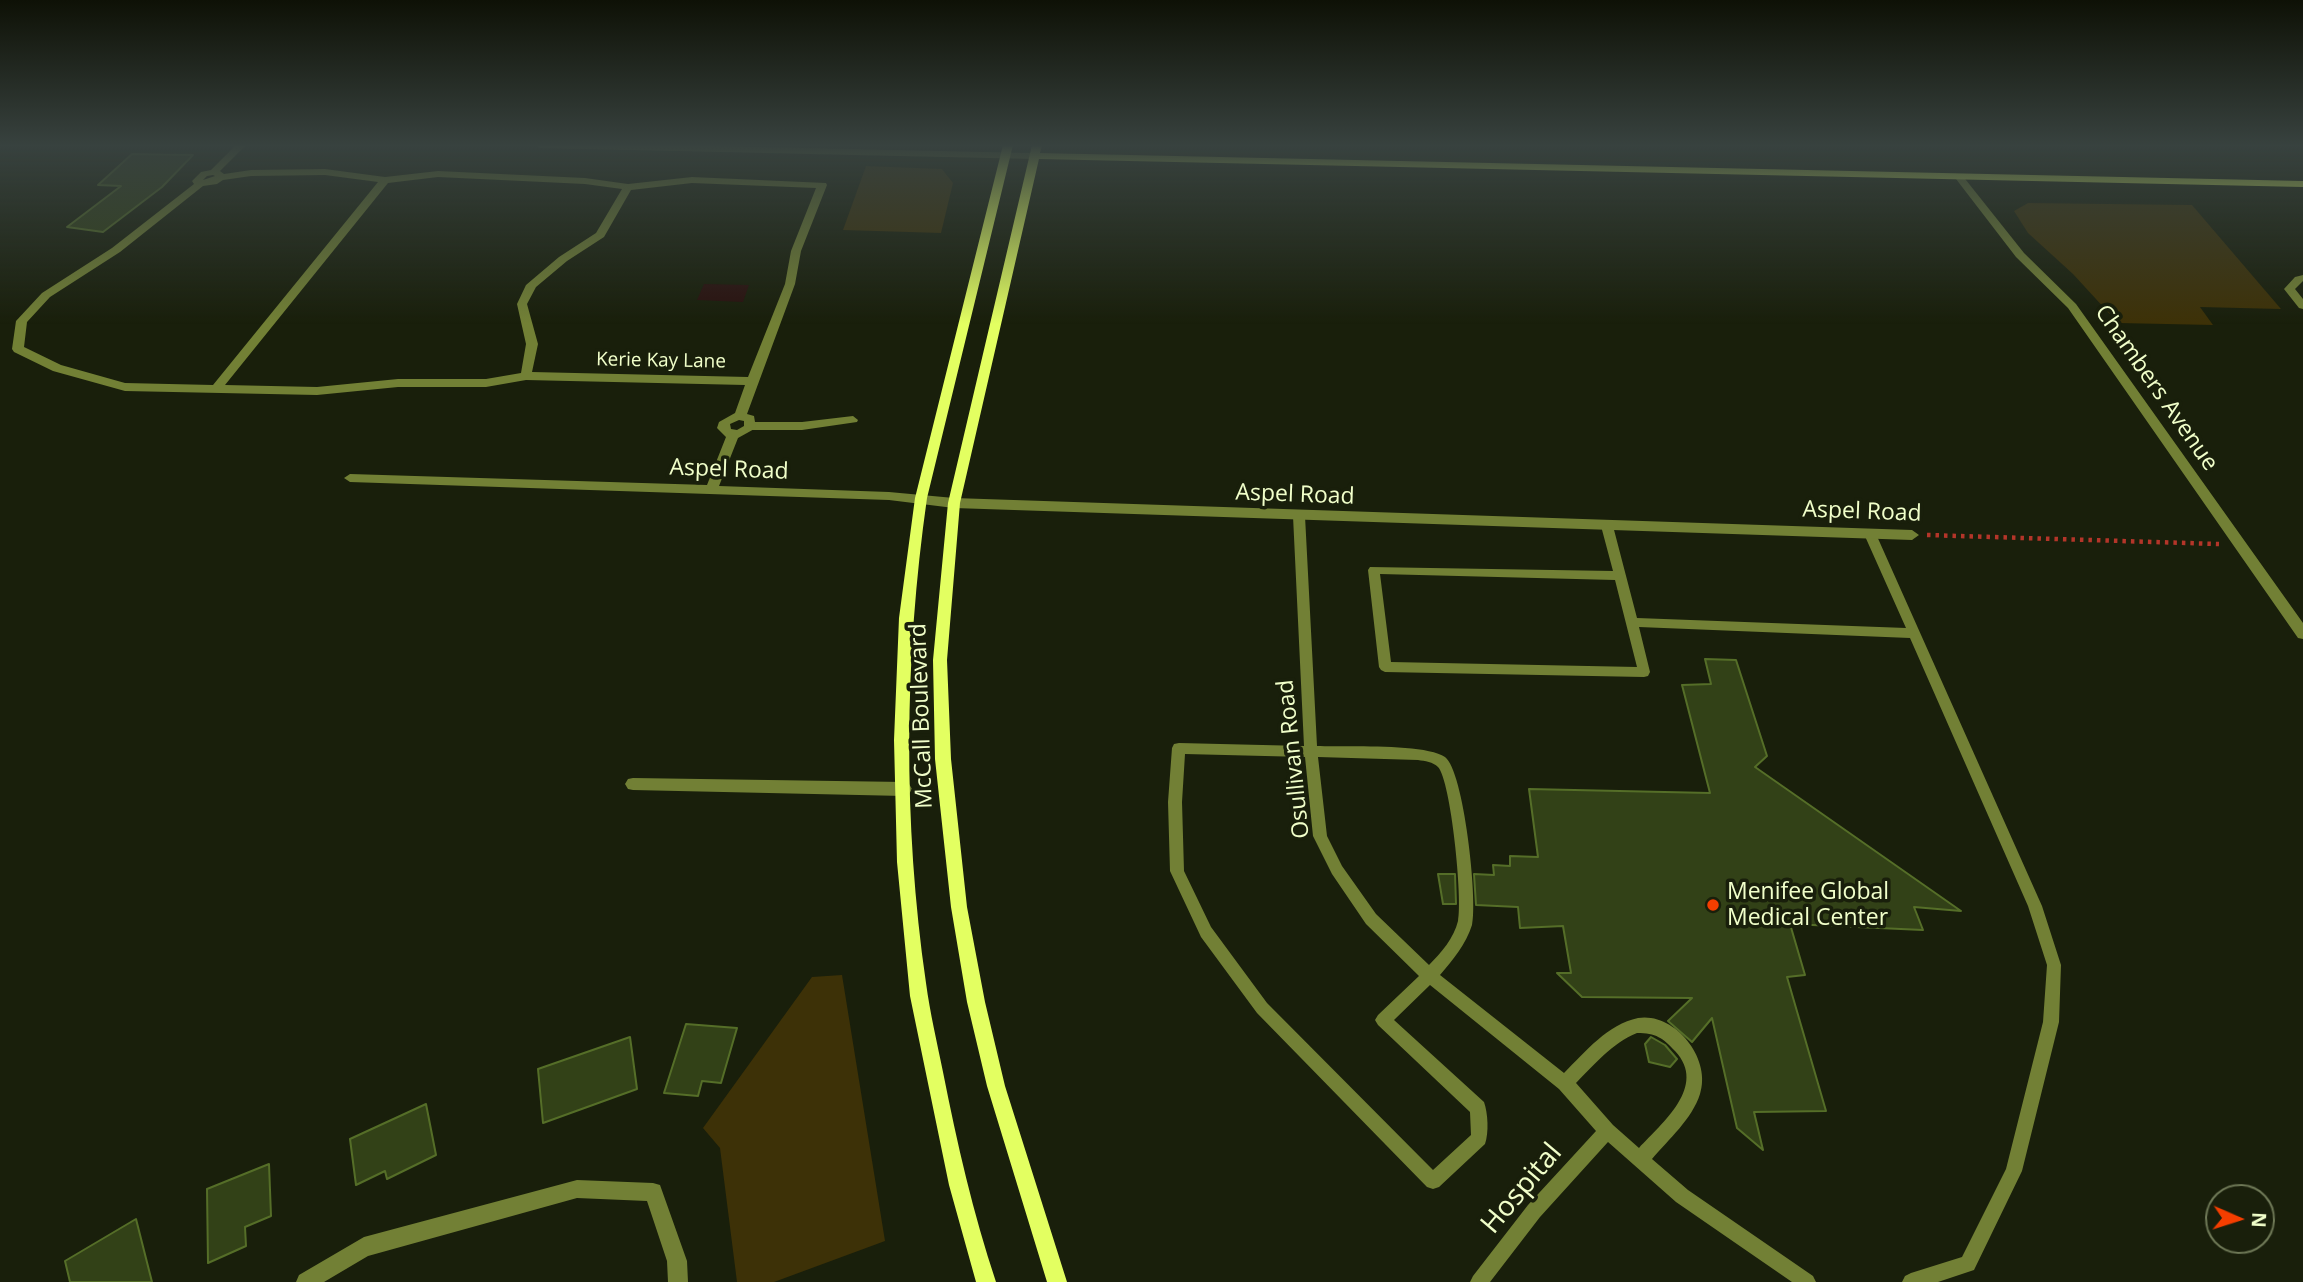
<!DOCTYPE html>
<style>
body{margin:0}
#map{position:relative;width:2303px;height:1282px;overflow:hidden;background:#191f0b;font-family:"Open Sans",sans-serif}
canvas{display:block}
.north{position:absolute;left:2205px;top:1184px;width:70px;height:70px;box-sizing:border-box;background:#191f0b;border:2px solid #6f7957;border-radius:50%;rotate:93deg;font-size:19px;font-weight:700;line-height:28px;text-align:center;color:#f1ffca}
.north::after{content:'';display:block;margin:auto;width:24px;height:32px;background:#f53e00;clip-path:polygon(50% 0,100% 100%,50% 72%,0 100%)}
</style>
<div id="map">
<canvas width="2303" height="1282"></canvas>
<div class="north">N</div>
</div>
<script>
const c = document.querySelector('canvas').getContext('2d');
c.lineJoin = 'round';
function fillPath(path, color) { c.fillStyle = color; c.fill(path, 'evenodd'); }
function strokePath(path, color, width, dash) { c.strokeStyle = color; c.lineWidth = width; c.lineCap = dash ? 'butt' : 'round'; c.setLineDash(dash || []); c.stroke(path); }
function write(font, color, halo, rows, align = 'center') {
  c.font = font + ' "Open Sans",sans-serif'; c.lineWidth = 7; c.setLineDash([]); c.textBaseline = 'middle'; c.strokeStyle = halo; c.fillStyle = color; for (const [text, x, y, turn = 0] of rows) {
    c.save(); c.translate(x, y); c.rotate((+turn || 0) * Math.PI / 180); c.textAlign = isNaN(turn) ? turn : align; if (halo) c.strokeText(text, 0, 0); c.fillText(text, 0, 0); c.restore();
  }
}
fillPath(new Path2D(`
 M704 284 749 285 743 302 697 300Z`), '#29110e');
fillPath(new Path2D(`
 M866 166 942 169 953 183 941 233 843 230Z
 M2028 203 2192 205 2281 309 2200 307 2213 325 2118 323 2073 274 2028 233 2014 211Z
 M842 975 885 1241 774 1282H737L720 1148 703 1128 812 977Z`), '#3d3107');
const building = new Path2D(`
 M132 154 193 155 162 187 103 232 67 227 121 186 98 185Z
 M1705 659 1736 660 1767 756 1755 767 1961 911 1914 907 1923 930 1790 924 1805 975 1787 977 1826 1111 1754 1112 1763 1150 1737 1128 1712 1018 1692 1042 1668 1021 1692 998 1582 997 1557 973H1571L1563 926 1520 928 1518 907 1476 905 1474 874 1494 875 1493 865 1510 866V856L1538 857 1529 789 1710 793 1682 685 1711 684Z
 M1438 874H1455L1456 904H1443Z
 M686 1024 737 1028 721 1083 702 1081 698 1096 664 1093Z
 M630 1037 637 1089 543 1123 538 1069Z
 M1651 1037 1665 1045 1677 1059 1670 1067 1649 1062 1645 1044Z
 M426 1104 436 1155 387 1179 385 1171 356 1185 350 1139Z
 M269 1164 271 1216 245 1227 246 1246 208 1263 207 1189Z
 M136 1219 152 1282H70L65 1261Z`);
fillPath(building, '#324117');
strokePath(building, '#556e28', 2);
strokePath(new Path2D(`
 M1927 535 2219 544`), '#b43529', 4.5, [3.5, 5]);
fillPath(new Path2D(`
 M853 416 858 420 857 422 802 430H751L746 426 751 422H802Z
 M1299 512 1305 516 1317 746C1345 747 1425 743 1445 757 1464 771 1478 901 1472 925 1466 944 1453 960 1440 975L1564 1073C1585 1052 1608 1024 1638 1018 1675 1012 1712 1059 1700 1094 1692 1119 1669 1139 1652 1159L1688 1190 1813 1276 1816 1282H1792L1676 1202 1608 1142 1540 1217 1490 1282H1470L1473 1276 1528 1205 1596 1131 1559 1089 1430 985 1394 1020 1484 1102C1488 1113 1489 1133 1485 1144L1439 1187 1433 1189 1427 1187 1257 1013 1201 937 1170 871 1168 802 1172 748 1174 744 1179 743 1304 746 1293 516ZM1185 754 1305 757 1313 836 1332 874 1366 924 1419 976 1378 1015 1375 1020 1378 1025 1470 1112 1471 1135 1433 1170 1267 1003 1211 927 1184 871 1182 802ZM1318 757 1418 760C1425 761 1433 762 1438 767 1451 781 1463 900 1458 921 1454 938 1441 953 1429 965L1376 914 1342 866 1327 836ZM1637 1033C1656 1033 1663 1038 1675 1051 1708 1086 1662 1123 1639 1148L1613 1125 1576 1083C1594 1065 1612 1043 1637 1033Z
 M1607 522 1613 526 1637 618 1906 628 1864 534 1870 530 1876 534 2042 906 2061 965 2059 1022 2022 1171 1974 1270 1938 1282H1902L1905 1276 1911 1273 1962 1257 2006 1169 2043 1022 2047 965 2028 906 1910 638 1639 627 1650 672 1648 676 1644 677 1385 672 1381 670 1379 667 1368 570 1370 567 1613 571 1601 526ZM1380 574 1615 580 1637 667 1391 662Z`), '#728035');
fillPath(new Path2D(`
 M236 145H246L220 171 224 174 251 170 325 169 385 177 438 171 585 178 628 184 692 177 826 183 827 185 801 251 795 284 747 414 754 416 756 428 738 438 719 486 889 492 954 498 1912 530 1919 535 1912 540 954 508 889 500 350 482 344 478 350 474 707 485 726 437 717 428 719 422 735 413 745 385 526 380 486 387H398L317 395 125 391 53 371 14 352 12 349 16 321 42 293 112 248 194 184 192 181 201 172 211 170ZM213 175 215 176 203 180 207 176ZM325 175 378 182 213 385 125 383 61 365 24 347 27 322 50 297 120 252 203 186 217 184 223 180 251 176ZM438 177 585 184 622 189 596 233 559 257 526 285 517 304 526 344 521 373 486 379H398L317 387 225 385 388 183ZM692 183 816 188 791 251 785 284 748 377 532 372 538 344 527 304 536 287 567 261 604 237 631 190ZM739 420 744 421V426L737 430 731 429 730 424Z
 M535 145H663L1034 153 1039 156 1034 159 540 148Z
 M1956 175H1962L2024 253 2076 304 2303 623V639L2298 638 2068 308 2016 257 1956 179Z
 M2303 275V281L2295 289 2303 299V309L2299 308 2284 289 2295 277Z
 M633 778 904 782 909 784 912 789 909 794 904 796 633 790 628 789 625 784 628 779Z
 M577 1180 653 1183 660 1185 687 1261 688 1282H668L667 1261 647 1201 577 1198 368 1256 324 1282H296L299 1275 364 1237Z`), '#728035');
fillPath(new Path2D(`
 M1003 145H1013L927 498C904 659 903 822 926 983 930 1013 937 1042 943 1072 957 1143 973 1213 996 1282H976L949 1185 910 996 897 862 894 740 899 618 915 498Z
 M1032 145H1042L1040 153 2303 181V187L1039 159 960 503 947 660 951 759 967 907 985 1002 1005 1086 1067 1282H1047L987 1086 967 1002 951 907 935 759 933 660 948 503Z`), '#e3ff61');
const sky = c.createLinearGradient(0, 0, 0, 324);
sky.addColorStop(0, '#0e1106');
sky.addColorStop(0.45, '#38423f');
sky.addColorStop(1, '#38423f00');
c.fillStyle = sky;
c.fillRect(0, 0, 2303, 324);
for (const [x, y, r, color] of [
 [1713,905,7,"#f53e00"]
]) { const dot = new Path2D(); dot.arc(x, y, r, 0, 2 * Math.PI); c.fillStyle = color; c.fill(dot); strokePath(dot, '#191f0b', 2.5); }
write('19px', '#f1ffca', '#191f0b', [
 ["Kerie Kay Lane",661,361,1]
]);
write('23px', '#f1ffca', '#191f0b', [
 ["Chambers Avenue",2156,388,55],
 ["Aspel Road",729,470,2],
 ["Aspel Road",1295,495,2],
 ["Aspel Road",1862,512,2],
 ["McCall Boulevard",922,716,-92],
 ["Osullivan Road",1294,759,-96]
]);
write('23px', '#f1ffca', '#191f0b', [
 ["Menifee Global",1727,892],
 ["Medical Center",1727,918]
], 'left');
write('28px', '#f1ffca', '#191f0b', [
 ["Hospital",1522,1189,-50]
]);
</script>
